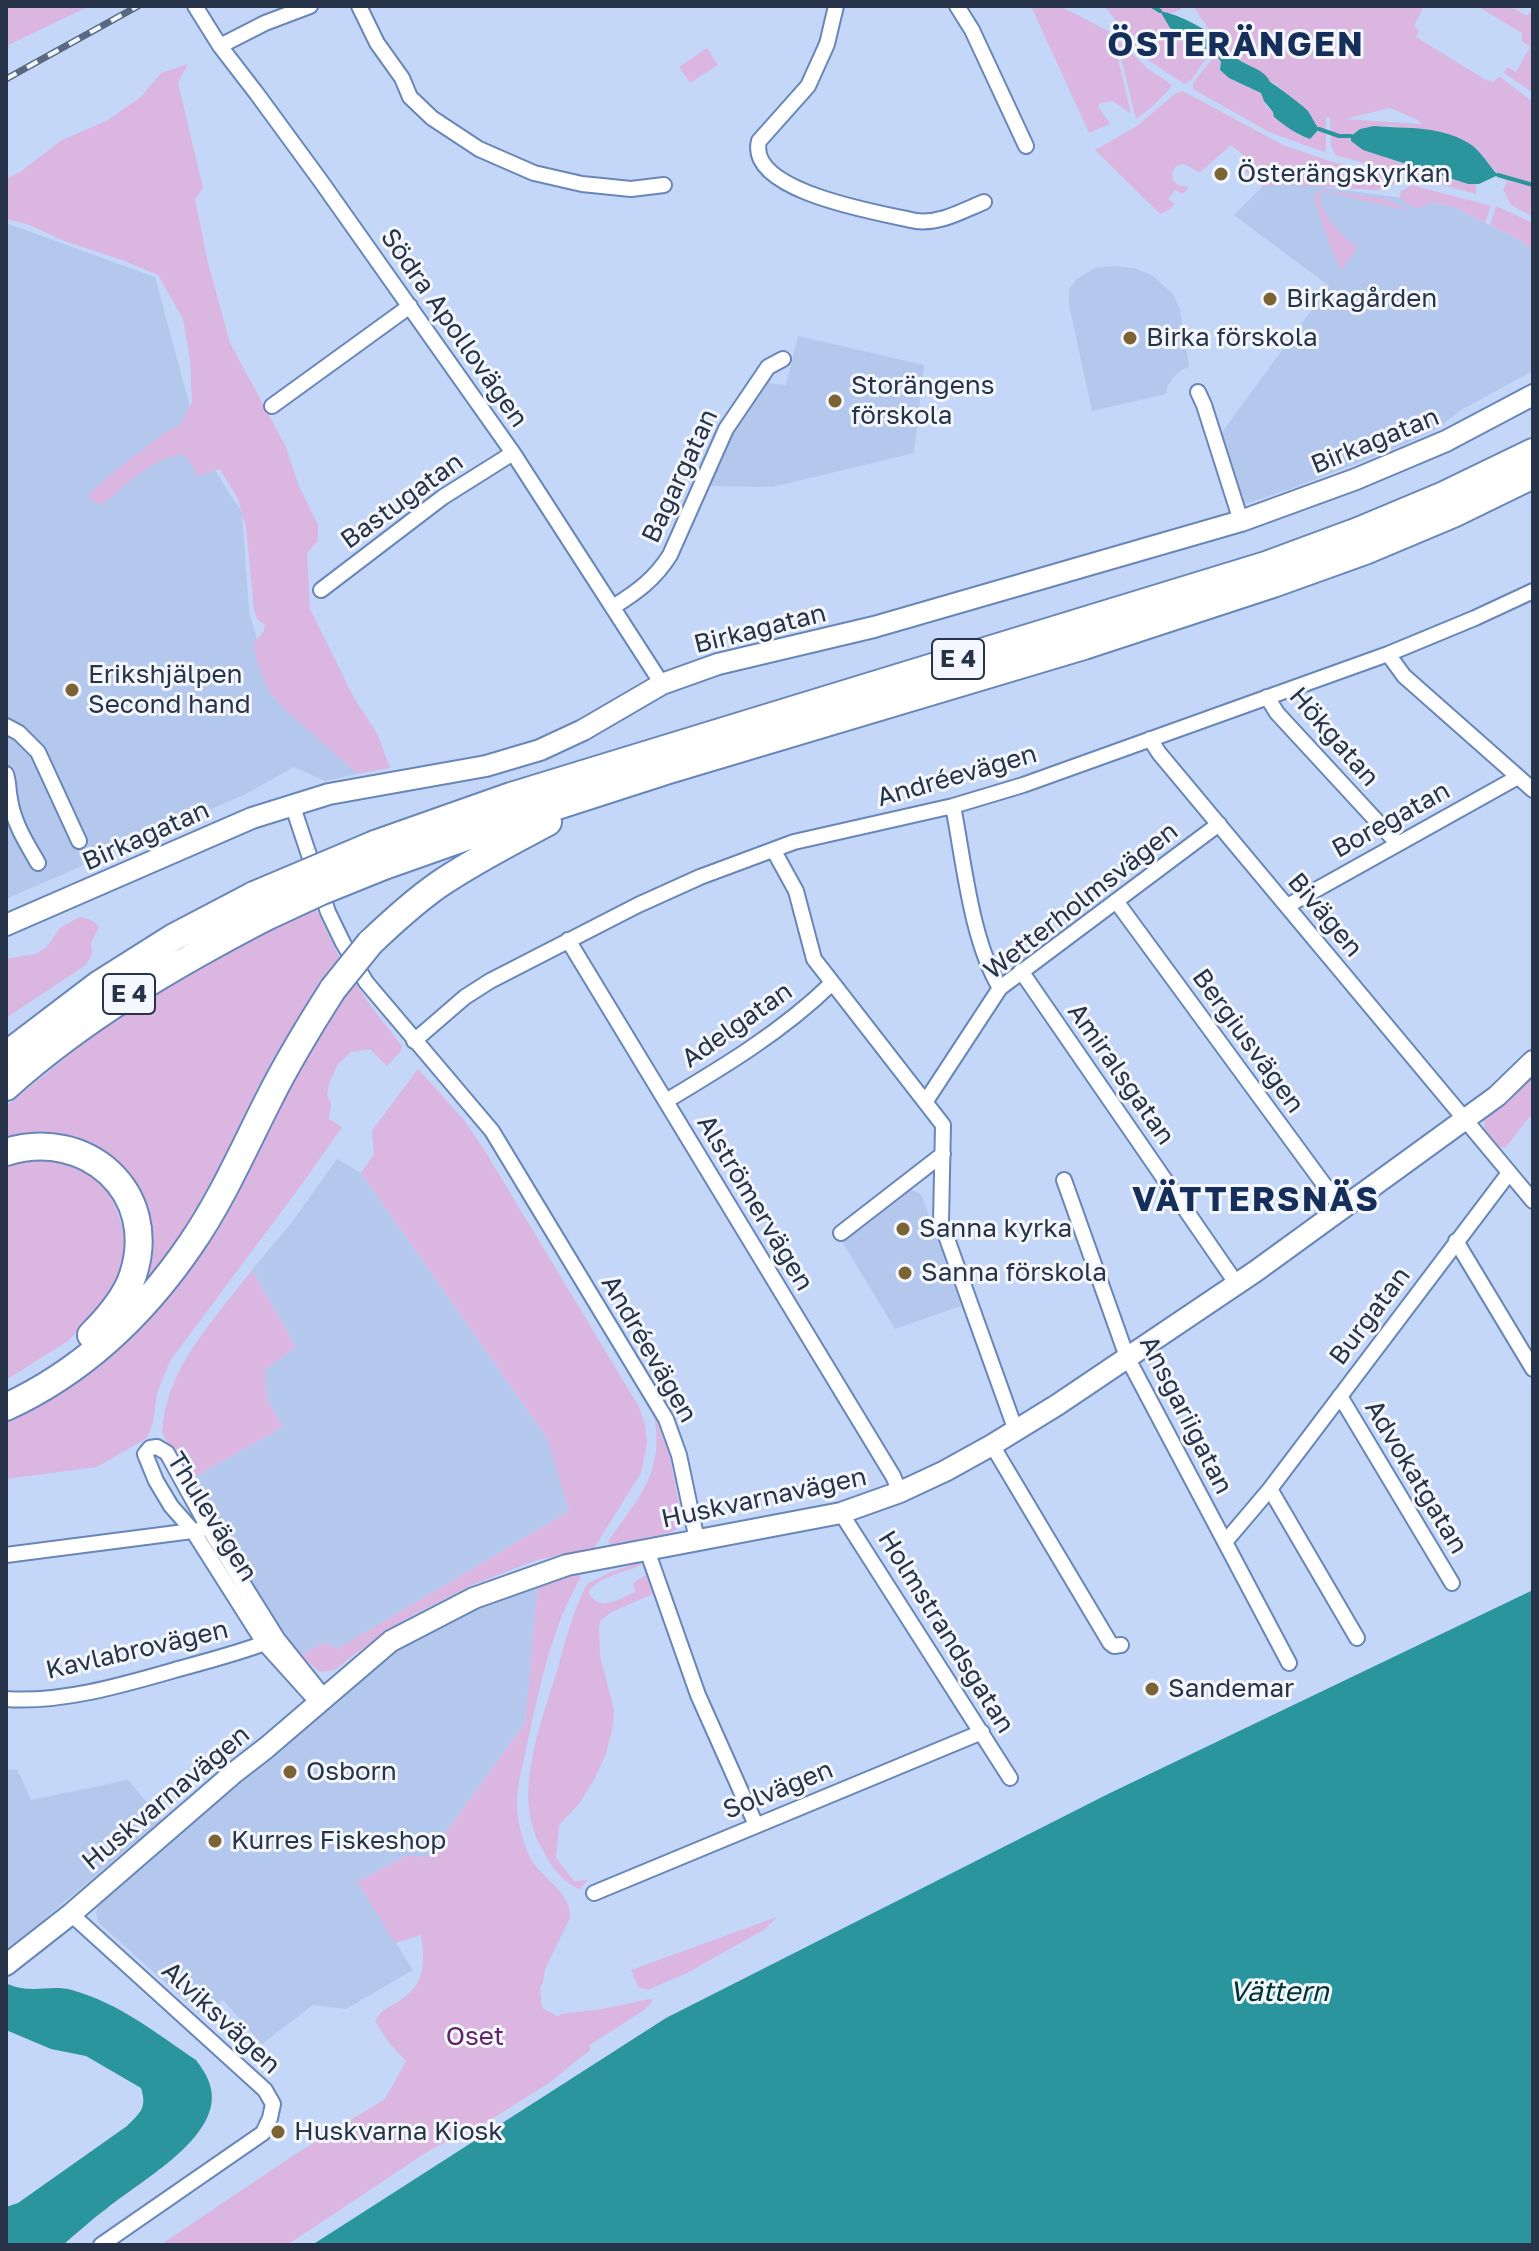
<!DOCTYPE html>
<meta charset="utf-8">
<style>
body{margin:0}
#map{position:relative;width:1539px;height:2251px;overflow:hidden;background:#c4d7f8;font-family:"Golos Text",sans-serif}
canvas{display:block}
.frame{position:absolute;inset:0;border:8px solid #263348;pointer-events:none}
</style>
<div id="map">
<canvas width="1539" height="2251"></canvas>
<div class="frame"></div>
</div>
<script>
const c = document.querySelector('canvas').getContext('2d');
c.lineJoin = 'round';
function fillPath(path, color) { c.fillStyle = color; c.fill(path, 'evenodd'); }
function strokePath(path, color, width, dash) { c.strokeStyle = color; c.lineWidth = width; c.lineCap = dash ? 'butt' : 'round'; c.setLineDash(dash || []); c.stroke(path); }
function write(font, color, halo, rows, align = 'center') {
  c.font = font + ' "Golos Text",sans-serif'; c.lineWidth = 6; c.setLineDash([]); c.textBaseline = 'middle'; c.strokeStyle = halo; c.fillStyle = color; for (const [text, x, y, turn = 0] of rows) {
    c.save(); c.translate(x, y); c.rotate((+turn || 0) * Math.PI / 180); c.textAlign = isNaN(turn) ? turn : align; if (halo) c.strokeText(text, 0, 0); c.fillText(text, 0, 0); c.restore();
  }
}
fillPath(new Path2D(`
 M1281 181 1431 202 1456 208 1519 240 1533 251V371L1461 410 1438 428 1401 446 1290 489 1230 509 1212 446 1329 286 1234 215 1266 183Z
 M6 223 155 277 201 448 242 513 249 611 273 697 358 774 325 781 294 767 246 794 6 899Z
 M1115 266 1134 268 1153 276 1173 294 1180 309 1189 367 1181 370 1173 378 1167 387 1166 394 1092 411 1069 305V289L1077 279 1095 268Z
 M798 336 924 365 914 453 772 487 708 486 741 416 767 377 771 378 770 383 786 385Z
 M337 1159 361 1173 547 1438 569 1511 337 1649 325 1642 300 1655 268 1611 209 1509 189 1480 283 1427 267 1399 265 1370 296 1347 252 1270 292 1222Z
 M907 1188 921 1194 961 1306 895 1329 841 1240Z
 M538 1583 525 1723 428 1857 407 1855 357 1882 413 1970 346 2009 313 2005 262 2044 223 2000 203 2017 98 1922 96 1913 100 1903 393 1652 450 1618Z
 M17 1769 31 1800 128 1780 162 1820 6 1951V1770Z`), '#b3c8ec');
fillPath(new Path2D(`
 M6 6H90L6 46Z
 M1031 6H1060L1112 33 1131 114 1113 101 1100 103 1098 106 1110 124 1089 133Z
 M1104 6H1186L1173 13 1161 12 1170 28 1210 53 1192 79 1184 84 1148 60Z
 M1193 6H1424L1414 26 1419 30 1416 37 1486 80 1494 82 1499 76 1533 102V217L1511 205 1503 189 1507 182 1483 159 1476 148C1442 138 1381 112 1351 136V141L1410 167 1468 184H1476V194L1335 155 1331 146 1330 118 1326 117V150L1324 152 1269 132 1193 89V83L1216 54 1221 62 1220 70 1229 78 1261 93 1267 107 1274 112V117L1299 135 1310 139 1308 111 1292 100 1275 83 1270 82 1235 57 1225 44 1215 38ZM1390 108 1418 120 1422 124 1345 119Z
 M1477 6H1510L1527 16 1533 8V93L1504 73 1507 67 1516 72 1530 47 1522 41V33Z
 M1116 38 1149 70 1167 81 1172 86 1152 107 1136 119Z
 M707 48 718 65 690 83 679 67Z
 M188 64 178 83 203 188 195 199 208 263 230 343 285 445 299 486 318 525V541L307 553 310 609 354 698 377 733 390 768 358 774 283 708 268 690 258 665 253 643 264 631 265 625 257 619 254 610 246 528 238 499 220 469 198 476 184 454C152 457 126 485 102 505L93 501 88 495 111 474 163 434 180 425 192 402 190 360 183 319 158 275 122 260 64 241 30 225 6 219V179L20 172 62 140 106 121 141 97 161 73Z
 M1183 91 1283 145 1327 160 1397 180C1392 189 1384 189 1375 190L1282 184 1263 187 1240 167 1245 156 1231 145 1202 171 1199 172 1184 164 1176 166 1172 174 1173 180 1178 185 1188 187 1187 190 1182 194 1175 190 1168 199 1175 204 1169 210 1160 214 1095 150 1137 126 1176 93Z
 M1412 185 1491 206 1485 223 1456 208 1432 202 1418 209 1407 204 1400 197 1401 191Z
 M1320 190 1387 199 1410 211 1326 192 1320 194C1321 217 1341 235 1358 248L1341 270 1326 236 1314 197Z
 M1496 206 1533 223V251L1519 240 1490 225Z
 M315 906 340 959 295 1025 193 1223 152 1283 121 1319 83 1352 48 1378 6 1400V1396L51 1373 100 1331 121 1310 139 1278 146 1256 144 1215 125 1180 112 1166 79 1146 31 1140 6 1146V1106L115 1018 174 980Z
 M79 917C87 917 94 921 99 927L91 943 92 954 86 965 6 1018V959L35 954 46 948 60 928Z
 M352 978 370 1005 402 1046 401 1051 387 1066 370 1049 351 1052 338 1064 330 1081 327 1095 331 1103 329 1119 342 1127 302 1184 170 1361 157 1393 153 1422 147 1438 97 1467 6 1479V1422L44 1404 101 1362 149 1320 184 1275 296 1068Z
 M418 1069 464 1120 485 1151 639 1407 645 1425 647 1443 641 1473 594 1548 537 1560 472 1585 413 1615 359 1651 335 1670 320 1672 300 1655 325 1642 337 1649 569 1511 547 1438 361 1173 374 1154 372 1131 374 1128Z
 M1533 1077V1113L1505 1148 1499 1147 1484 1128V1119L1510 1100Z
 M50 1157 73 1163 103 1181 110 1191 125 1235 126 1258 105 1301 68 1341 6 1380V1165Z
 M252 1270 296 1347 265 1370 267 1399 283 1427 189 1480 162 1433C165 1368 215 1319 252 1270Z
 M654 1415 669 1454 682 1519 677 1529 669 1533 610 1545 609 1540C639 1497 665 1472 654 1415Z
 M637 1563 644 1564C625 1573 601 1575 588 1592 599 1613 617 1600 635 1592L633 1583 649 1573 655 1593 612 1612 601 1620 599 1627 600 1656 614 1709 613 1725 606 1754 594 1780 579 1804 559 1825 556 1858 574 1881 588 1880 580 1889C565 1884 553 1869 546 1856 541 1847 535 1837 533 1828 518 1781 543 1716 557 1671 565 1642 573 1611 587 1584L611 1572Z
 M577 1573H580V1579C552 1625 537 1697 526 1750 522 1767 517 1786 517 1805 517 1821 522 1838 528 1853 538 1878 571 1889 570 1918L545 1969 543 1983 540 1987 542 2008 559 2017 560 2014 602 2009 650 1999 653 2001 644 2010 590 2045V2050L549 2083 490 2120 430 2150 287 2245H160L297 2153 385 2099 406 2061 390 2044 375 2021C383 2008 387 2009 399 2001 426 1984 425 1964 421 1935L395 1943 357 1882 407 1855 428 1857 525 1723 538 1583Z
 M777 1917 765 1929 689 1972 648 1990 638 1987 631 1970Z`), '#dab6e1');
fillPath(new Path2D(`
 M1160 11C1182 15 1205 29 1222 42 1227 46 1230 52 1235 57 1245 66 1264 68 1270 82 1273 83 1306 108 1308 111 1312 117 1315 124 1319 129L1310 139C1296 134 1285 126 1274 117L1273 112 1264 101 1261 93 1229 78 1220 70 1221 62 1216 54 1208 52 1170 28Z
 M1374 126C1408 129 1443 125 1473 146 1481 152 1490 167 1498 175L1479 184H1468L1363 150 1351 141V136L1360 129Z
 M1533 1590V2245H312L666 2018 1108 1794Z
 M6 1983C29 1995 50 1984 72 1990 119 2003 156 2033 196 2060 206 2073 215 2088 211 2106 202 2148 138 2183 106 2209 91 2220 77 2233 63 2245H6V2207L18 2203 127 2126C141 2112 147 2108 141 2088L86 2056 51 2049 6 2030Z`), '#2a959c');
strokePath(new Path2D(`
 M1152 6 1160 11
 M1319 129 1339 136H1351
 M1498 175 1533 185`), '#2a959c', 4);
const street = new Path2D(`
 M195 6 220 46 257 94 320 180 513 453 662 684
 M359 6 377 43 402 78 410 97 432 118 479 149 534 173 582 184 631 189 664 185
 M836 6 827 44 808 86 759 141C746 192 881 213 916 221 940 224 962 211 984 202
 M957 6 972 30 1026 146
 M220 46 265 23 310 6
 M1198 392 1204 405 1241 521
 M272 406 410 306
 M321 590 443 497 513 453
 M613 607C637 592 655 579 670 555L726 429 768 367 783 359
 M1388 654 1404 676 1533 790
 M1267 697 1277 713 1397 843
 M6 726 19 733 38 752 79 841
 M1150 739 1159 753 1533 1201
 M6 774C9 783 8 790 10 799 13 822 27 844 38 863
 M292 804 328 912 343 943 366 982 492 1131 666 1419 679 1455 697 1540
 M953 806C964 862 971 940 1000 988
 M774 851 796 891 814 959 943 1125 941 1222 1016 1431
 M1116 901 1342 1209
 M1287 906 1518 777
 M568 940 893 1476 900 1492
 M1021 971 1236 1283
 M414 1041 465 997 490 981 638 905 700 877 794 842 953 806 1023 785 1388 654 1475 618 1533 591
 M666 1101C723 1067 783 1031 831 984
 M926 1101 1000 988 1219 824
 M1064 1180 1127 1357 1289 1663
 M841 1233 943 1154
 M1456 1241 1533 1369
 M1340 1396 1452 1583
 M992 1445 1110 1643 1114 1646 1121 1645
 M1270 1489 1357 1638
 M841 1513 1010 1778
 M1225 1542 1270 1489 1509 1173
 M647 1550 698 1695 756 1825
 M6 1555 200 1530
 M6 1699C64 1703 126 1684 182 1668 211 1660 242 1652 270 1641
 M319 1704 264 1643 193 1531 171 1506 156 1481 145 1454 150 1448 157 1447 167 1453 209 1529 277 1638 325 1698
 M594 1893 982 1732
 M71 1914 265 2090 273 2104 270 2118 263 2133 101 2245`);
const secondary = new Path2D(`
 M6 925 252 818 329 794 486 766 540 750 583 730 662 684 718 664 874 627 1241 521 1356 479 1446 441 1533 395
 M6 1965 71 1914 235 1772 266 1748 391 1641 474 1598 567 1565 841 1513 900 1492 945 1471 992 1445 1057 1405 1256 1271 1497 1096 1533 1061`);
const highway = new Path2D(`
 M375 844 511 796 1266 565 1358 531 1444 495 1533 452
 M384 866 517 819 669 770 1084 646 1273 584 1365 551 1453 514 1533 475
 M370 943C392 922 414 902 438 885 473 861 511 842 548 822
 M6 1055 98 985 174 937 254 895
 M6 1087C83 1018 172 966 264 918
 M6 1152C86 1127 160 1192 133 1275 126 1298 108 1318 91 1335
 M6 1407C82 1372 144 1313 191 1244 222 1199 244 1148 269 1099 288 1061 310 1025 333 989`);
strokePath(street, '#6986b9', 18);
strokePath(secondary, '#6986b9', 24);
strokePath(highway, '#6986b9', 30);
strokePath(street, '#fff', 14);
strokePath(secondary, '#fff', 20);
strokePath(highway, '#fff', 26);
const rail = new Path2D(`
 M6 79 138 6`);
strokePath(rail, '#5a6982', 7);
strokePath(rail, '#f4f7fd', 4, [12]);
const highwayBridge = new Path2D(`
 M254 895 375 844
 M264 918 322 891 384 866
 M333 989 370 943`);
strokePath(highwayBridge, '#6986b9', 30, []);
strokePath(highwayBridge, '#fff', 26);
for (const [x, y, r, color] of [
 [1221,174,8,"#7c6334"],
 [1270,299,8,"#7c6334"],
 [1130,338,8,"#7c6334"],
 [835,401,8,"#7c6334"],
 [72,690,8,"#7c6334"],
 [903,1229,8,"#7c6334"],
 [905,1273,8,"#7c6334"],
 [1152,1689,8,"#7c6334"],
 [290,1772,8,"#7c6334"],
 [215,1841,8,"#7c6334"],
 [278,2132,8,"#7c6334"]
]) { const dot = new Path2D(); dot.arc(x, y, r, 0, 2 * Math.PI); c.fillStyle = color; c.fill(dot); strokePath(dot, '#f4f7fd', 3); }
for (const [x, y, w] of [
 [958,659,52],
 [129,994,52]
]) { const box = new Path2D(); box.roundRect(x - w / 2, y - 20, w, 40, 6); c.fillStyle = '#f4f7fd'; c.fill(box); strokePath(box, '#263348', 2); }
write('bold 24px', '#263348', null, [
 ["E 4",958,659],
 ["E 4",129,994]
]);
write('26px', '#263348', '#f4f7fd', [
 ["Österängskyrkan",1237,174],
 ["Birkagården",1286,299],
 ["Birka förskola",1146,338],
 ["Storängens",851,386],
 ["förskola",851,416],
 ["Erikshjälpen",88,675],
 ["Second hand",88,705],
 ["Sanna kyrka",919,1229],
 ["Sanna förskola",921,1273],
 ["Sandemar",1168,1689],
 ["Osborn",306,1772],
 ["Kurres Fiskeshop",231,1841],
 ["Huskvarna Kiosk",294,2132]
], 'left');
write('26px', '#263348', '#f4f7fd', [
 ["Södra Apollovägen",454,328,55],
 ["Birkagatan",1375,441,-22],
 ["Bagargatan",680,476,-65],
 ["Bastugatan",402,501,-36],
 ["Birkagatan",760,629,-14],
 ["Hökgatan",1334,737,49],
 ["Andréevägen",957,776,-16],
 ["Boregatan",1391,820,-29],
 ["Birkagatan",146,836,-24],
 ["Wetterholmsvägen",1081,901,-38],
 ["Bivägen",1325,915,50],
 ["Adelgatan",737,1025,-35],
 ["Bergiusvägen",1248,1041,54],
 ["Amiralsgatan",1121,1074,55],
 ["Alströmervägen",755,1203,59],
 ["Burgatan",1370,1316,-53],
 ["Andréevägen",649,1349,60],
 ["Ansgariigatan",1186,1415,63],
 ["Advokatgatan",1416,1477,59],
 ["Huskvarnavägen",764,1498,-12],
 ["Thulevägen",212,1517,58],
 ["Holmstrandsgatan",946,1632,58],
 ["Kavlabrovägen",137,1650,-13],
 ["Solvägen",778,1790,-22],
 ["Huskvarnavägen",166,1798,-40],
 ["Alviksvägen",221,2018,43]
]);
write('26px', '#5f2669', '#f4f7fd', [
 ["Oset",475,2037]
]);
write('italic 28px', '#003134', '#f4f7fd', [
 ["Vättern",1279,1992]
]);
c.letterSpacing = '2px';
write('bold 34px', '#162e5a', '#f4f7fd', [
 ["ÖSTERÄNGEN",1236,45],
 ["VÄTTERSNÄS",1256,1200]
]);
c.letterSpacing = '0px';
</script>
